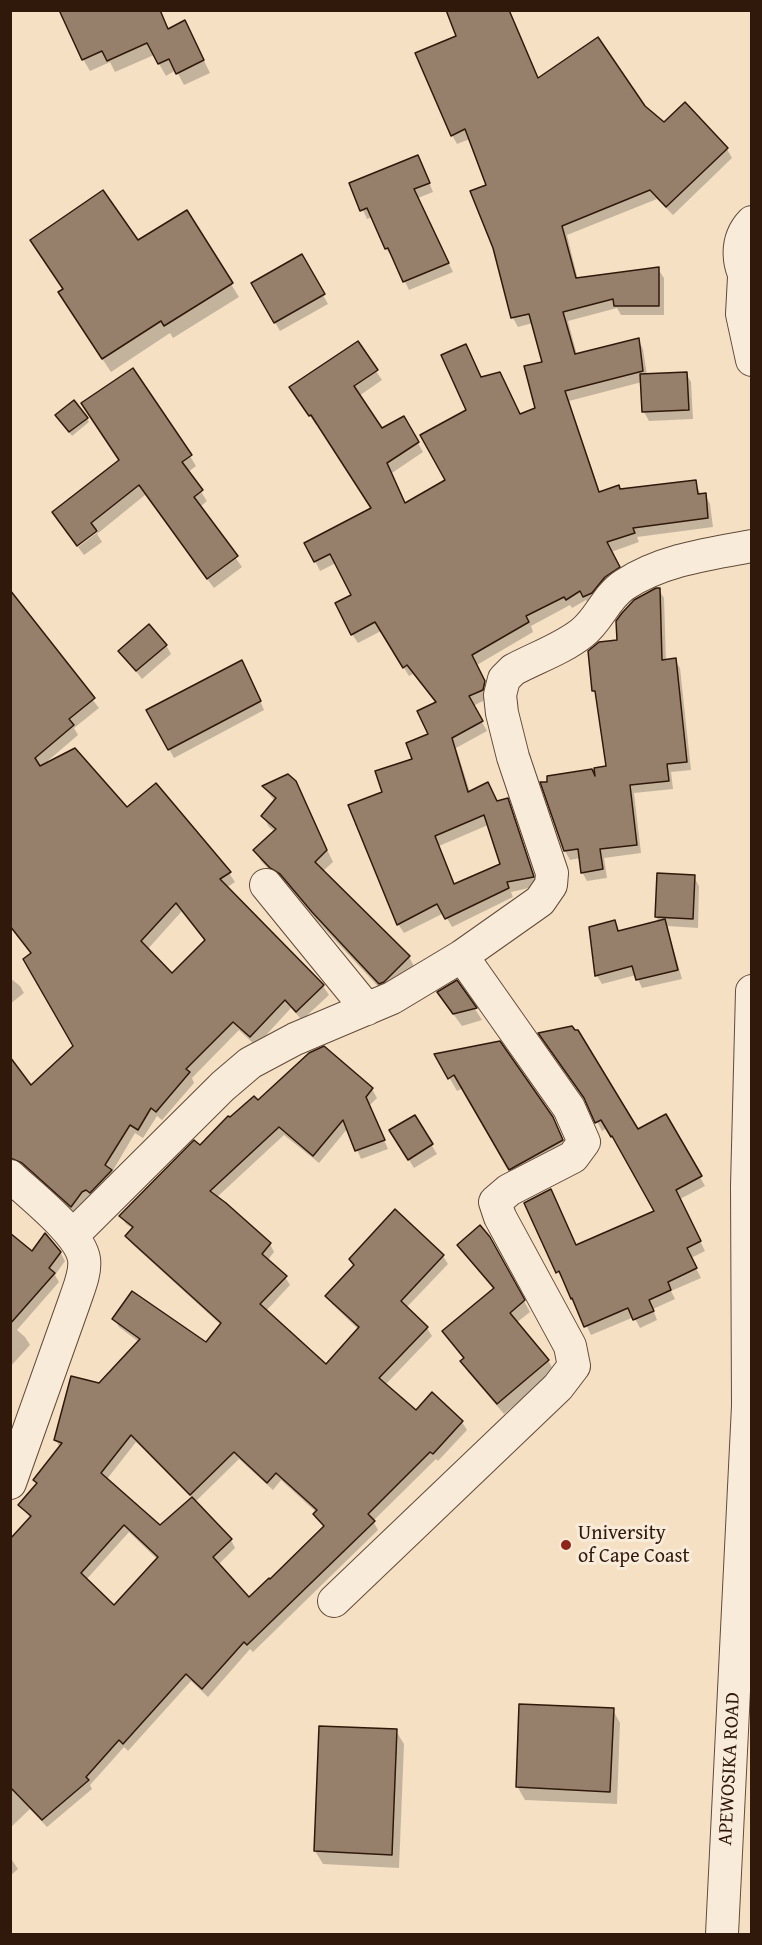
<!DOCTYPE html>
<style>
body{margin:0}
#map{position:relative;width:762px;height:1945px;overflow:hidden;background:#f5e0c4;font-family:"Gentium Book Plus",serif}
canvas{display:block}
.frame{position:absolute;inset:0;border:12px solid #30190b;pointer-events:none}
</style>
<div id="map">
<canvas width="762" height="1945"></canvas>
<div class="frame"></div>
</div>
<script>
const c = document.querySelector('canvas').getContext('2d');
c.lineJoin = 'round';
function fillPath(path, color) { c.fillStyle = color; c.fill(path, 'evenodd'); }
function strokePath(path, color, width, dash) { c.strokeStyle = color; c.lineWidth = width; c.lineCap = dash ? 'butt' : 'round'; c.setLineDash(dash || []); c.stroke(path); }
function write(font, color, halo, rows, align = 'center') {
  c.font = font + ' "Gentium Book Plus",serif'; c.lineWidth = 6; c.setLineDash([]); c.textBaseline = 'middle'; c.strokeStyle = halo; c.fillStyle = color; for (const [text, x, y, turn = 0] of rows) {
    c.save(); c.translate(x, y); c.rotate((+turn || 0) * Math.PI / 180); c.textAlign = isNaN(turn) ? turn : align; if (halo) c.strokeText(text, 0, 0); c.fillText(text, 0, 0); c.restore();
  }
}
fillPath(new Path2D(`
 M160 10 169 30 191 34 210 73 184 85 176 70 166 76 154 55 115 72 110 62 90 71 83 59Z
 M509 10 539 80 644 107 664 124 727 149 732 158 673 215 657 199 567 235 578 280 658 269 664 278V315H621L617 308 568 321 577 355 638 339 643 349 647 375 686 373 691 382 693 419 649 421 644 412 642 382 569 401 600 493 695 482 701 495 705 494 710 504 713 527 637 537 639 542 611 552 624 577 590 606 586 600 572 608 570 605 531 626 533 632 477 665 489 692 487 699 473 706 487 731 456 748 470 792 497 803 507 800 512 809 538 886 511 892 513 897 452 927 444 913 404 933 398 924 384 792 415 759 430 734 436 703 413 674 409 676 381 631 358 643 352 634 353 596 336 563 320 571 306 543 373 509 318 423 316 425 297 397 358 344 382 380 359 396 381 430 404 418 423 452 392 473 406 504 447 481 468 411 466 346 482 379 520 416 537 409 544 363 533 323 518 327 513 318 494 248 488 186 470 139 457 144 452 135 458 37ZM488 825 501 865 455 885 439 846Z
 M422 165 433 192 418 198 453 272 409 290 393 257H392L386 249 373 217 367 219 351 184Z
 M186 212 239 297 173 338 170 333 111 372 67 306 64 290 32 241 138 242Z
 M301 256 328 304 280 331 253 284Z
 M87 418 89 422 72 436 59 419Z
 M190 456 196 466 188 472 207 501 200 507 242 567 214 588 145 495 97 534 102 542 84 555 78 547 98 532V529L76 545 54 513Z
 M659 590 664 598 666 661 675 660 680 668 691 770 671 772 673 789 634 793 641 853 604 858 607 878 587 881 582 872 580 858 570 860 565 851 597 781 607 767 598 698 594 691 618 642Z
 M10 593 99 708 74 728 78 735 43 765 127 809 229 873 235 882 226 888 323 986 329 995 302 1020 291 1008 256 1046 239 1030 192 1078 194 1083 162 1120 157 1116 143 1138 135 1133 112 1172 117 1181 77 1216 29 1172 16 1168 10 1160V1060L30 1087 90 1032 10 926ZM182 911 206 941 172 975 147 950Z
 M166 645 171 654 142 679 120 651Z
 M247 670 264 710 174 758 148 711Z
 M295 782 333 862 322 872 409 957 415 968 386 995 320 924 288 885 278 879 261 861 255 850 275 832 269 827 263 816 275 802 264 787Z
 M694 877 699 886 698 928 667 926 682 979 642 988 636 975 602 984 597 976 590 928 614 922 620 932 659 922 656 917Z
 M10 978 20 986 24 993 10 1004Z
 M456 982 475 1009 482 1020 462 1026 446 1004Z
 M324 1048 372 1089 377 1098 369 1106 388 1149 361 1159 348 1128 319 1163 284 1135 216 1198 270 1244 274 1252 267 1261 285 1277 290 1285 266 1311 326 1366 359 1330 332 1304 327 1296 355 1267 350 1259 443 1256 448 1264 406 1308 427 1328 432 1336 385 1385 416 1412 432 1394 462 1422 467 1430 438 1461 436 1459 373 1521 378 1530 253 1652 250 1649 208 1697 191 1681 128 1751 124 1747 90 1785 92 1789 47 1827 30 1809 10 1828V1597L31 1519 20 1505 38 1485 35 1480 60 1448 56 1440 99 1384 139 1342 119 1327 114 1319 206 1344 221 1325 132 1244 127 1236 133 1229 126 1224 121 1216 230 1119 258 1102ZM136 1442 193 1499 160 1527 107 1479ZM239 1459 273 1490 281 1480 317 1513 315 1514 325 1528 270 1581 249 1599 218 1565 235 1548 231 1540 195 1502ZM129 1532 158 1560 114 1607 86 1580Z
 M436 1055 552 1118 570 1153 517 1182 463 1088 457 1091Z
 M587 1102 637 1131 666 1116 705 1186 680 1199 705 1251 691 1258 701 1278 671 1291 675 1299 653 1309 657 1320 640 1328 634 1317 591 1335 564 1279 563 1280 558 1272 525 1203 576 1246 656 1212 607 1128 602 1131Z
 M414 1117 437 1154 414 1168 391 1131Z
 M10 1235 33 1253 60 1252 65 1261 55 1275 59 1282 17 1330 25 1337 30 1345 10 1367Z
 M459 1245 496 1250 530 1312 516 1323 548 1360 554 1371 504 1414 468 1372 462 1361 464 1359 444 1331 494 1290 466 1256Z
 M613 1710 620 1723 617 1804 525 1800 517 1786Z
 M396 1731 404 1744 399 1868 323 1864 315 1851Z
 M10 1857 18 1869 10 1876Z`), '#0003');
const building = new Path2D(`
 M59 10H160L168 29 185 20 204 60 176 74 169 59 158 64 147 43 107 61 102 51 82 60Z
 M446 10H509L538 78 598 37 645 106 664 122 685 102 728 148 666 207 650 190 562 226 576 278 659 267V306H614L613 299 563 312 575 354 639 338 643 371 565 391 599 492 619 485 620 489 696 480 698 494 706 493 708 518 633 528 635 533 607 542 620 567 605 577 592 593 583 597 580 591 566 600 564 597 526 616 529 622 472 655 485 681 483 690 469 696 483 721 452 738 468 792 488 782 497 801 508 798 534 877 507 882 509 888 445 919 437 904 397 925 348 805 382 792 375 771 412 759 406 743 428 734 417 711 436 702 407 665 403 668 375 622 351 635 335 603 351 595 330 554 314 562 304 543 371 508 311 415 309 416 289 387 358 341 378 370 354 386 382 428 404 416 419 442 387 463 405 503 445 480 420 435 466 410 441 355 466 344 481 377 500 372 520 414 535 408 524 366 542 362 529 314 511 318 493 248 470 191 486 185 465 129 451 136 415 53 456 36ZM484 815 500 864 454 884 435 836Z
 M418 155 430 183 414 189 449 263 403 282 388 248 385 249 367 208 360 211 349 183Z
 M103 190 138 240 187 210 233 283 164 326 161 321 102 359 58 292 63 289 30 240Z
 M302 254 325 294 274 323 251 283Z
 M133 368 192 455 182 462 203 490 194 497 238 556 207 579 139 485 91 523 97 531 77 546 52 512 119 460 81 403Z
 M687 372 689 410 642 412 640 374Z
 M74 400 88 418 69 432 55 415Z
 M656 588H660L662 660 676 658 687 762 667 764 669 781 630 785 637 845 600 849 603 869 581 873 578 849 564 851 540 782H547V776L592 769 595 776 594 768 606 766 595 691H592L588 651 599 642 617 640 616 621 622 613 634 600Z
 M10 590 95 698 69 719 74 725 35 758 40 766 75 748 127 807 156 783 231 872 220 879 324 985 296 1012 285 1000 250 1037 233 1022 186 1069 190 1072 156 1112 151 1108 138 1130 130 1125 105 1165 112 1170 90 1193 86 1190 82 1192 71 1207 22 1163 10 1158V1057L31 1085 73 1046 23 959 31 953 10 926ZM176 903 205 940 172 973 141 941Z
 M149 624 167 645 136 671 118 651Z
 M242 660 261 701 168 750 146 710Z
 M288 774 296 781 327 850 315 862 410 956 384 982 379 984 312 912 280 874 270 868 253 850 276 829 261 816 276 798 262 786Z
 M657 873 695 875 693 919 655 917Z
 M665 919 678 970 636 980 632 966 595 976 589 927 615 920 618 931Z
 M457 980 477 1008 453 1014 437 992Z
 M572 1026 575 1030H578L638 1129 666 1114 702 1176 676 1190 701 1241 687 1248 697 1268 668 1282 671 1290 649 1300 654 1311 633 1320 628 1308 584 1327 572 1298 571 1299 559 1271 556 1273 524 1203 551 1189 576 1245 654 1211 612 1136 611 1137 601 1120 595 1123 584 1098 538 1033Z
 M500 1041 553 1117 563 1140 509 1170 454 1075 448 1079 434 1054Z
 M324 1046 373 1088 366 1097 385 1140 355 1151 343 1120 313 1156 279 1127 210 1191 226 1203 271 1243 262 1254 287 1276 260 1304 326 1364 359 1327 325 1296 354 1265 349 1259 395 1209 444 1255 401 1301 428 1327 379 1378 416 1410 432 1392 463 1421 433 1454 430 1452 368 1514 375 1521 247 1645 244 1642 202 1689 186 1674 123 1744 119 1740 86 1777 89 1780 42 1820 10 1787V1539L31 1516 18 1505 37 1483 33 1480 62 1443 54 1440 71 1376 99 1383 140 1339 112 1319 132 1291 206 1342 221 1323 125 1236 133 1227 119 1216 194 1140 200 1145 228 1116 230 1117 254 1096 258 1100 309 1053ZM131 1435 190 1495 234 1452 267 1483 276 1473 317 1510 313 1514 324 1526 270 1579 269 1578 249 1597 213 1557 232 1539 192 1497 160 1525 101 1473ZM124 1525 158 1557 114 1605 81 1573Z
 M415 1115 433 1144 408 1160 389 1130Z
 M480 1225 490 1237 525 1300 510 1313 549 1360 497 1404 460 1361 464 1358 442 1331 494 1288 457 1245Z
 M10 1233 32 1251 45 1233 61 1252 49 1268 55 1273 10 1324Z
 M519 1704 614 1708 610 1792 516 1787Z
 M319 1726 397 1729 392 1855 314 1851Z`);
fillPath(building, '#96806b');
strokePath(building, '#30190b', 1.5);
const minor = new Path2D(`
 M752 222C734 241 737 268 752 287
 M744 277 742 314 752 360
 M266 885 367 1009
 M10 1176C30 1195 80 1233 84 1259 86 1272 79 1288 75 1300L10 1483
 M73 1235 223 1086 250 1063 295 1039 392 998 462 956 540 901 551 885 552 873 513 757 502 713 500 695 504 679 513 670C535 658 562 649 582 633 599 620 606 597 624 585 662 560 708 554 752 546
 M334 1601 558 1387 574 1366 570 1346 500 1217 495 1202 509 1190 573 1157 584 1142 569 1108 462 956
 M722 1934 748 1406 747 1186 752 991`);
strokePath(minor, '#614b39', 34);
strokePath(minor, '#f8ebd9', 32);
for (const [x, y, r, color] of [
 [566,1545,6,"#8f2418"]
]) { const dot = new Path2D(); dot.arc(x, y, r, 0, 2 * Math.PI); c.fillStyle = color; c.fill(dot); strokePath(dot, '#f8ebd9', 2); }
write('20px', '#30190b', '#f8ebd9', [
 ["University",578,1534],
 ["of Cape Coast",578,1557]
], 'left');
write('20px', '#30190b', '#f8ebd9', [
 ["APEWOSIKA ROAD",730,1769,-87]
]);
</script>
